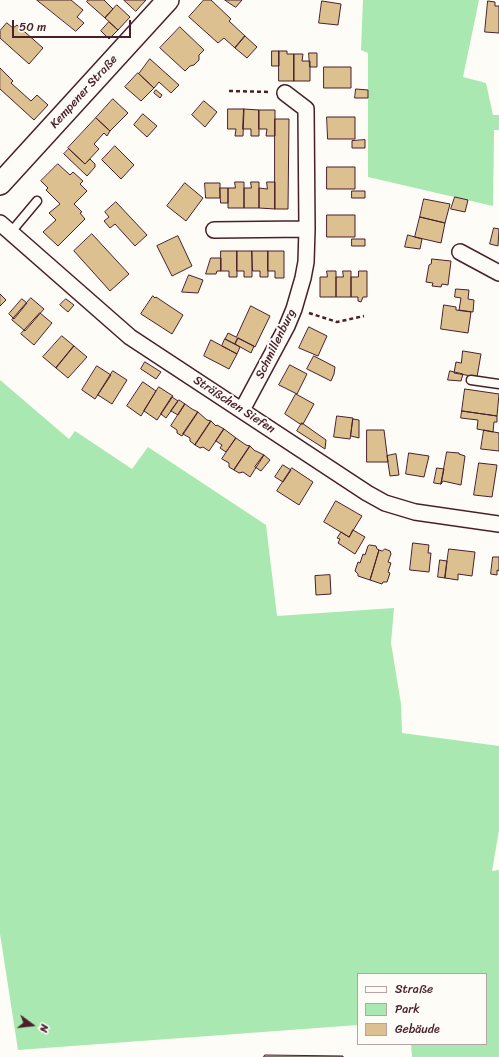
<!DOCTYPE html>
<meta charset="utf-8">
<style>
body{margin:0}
#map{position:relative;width:499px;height:1057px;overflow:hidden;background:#fdfcf7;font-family:Sriracha,sans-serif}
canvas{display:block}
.legend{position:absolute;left:357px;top:973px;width:130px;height:72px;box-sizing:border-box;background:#fdfcf7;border:1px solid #b5a4a5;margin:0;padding:5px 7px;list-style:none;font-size:12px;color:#4a1f2b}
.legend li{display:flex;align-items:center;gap:8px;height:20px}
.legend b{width:20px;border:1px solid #b5a4a5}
.north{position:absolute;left:12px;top:1005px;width:40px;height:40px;-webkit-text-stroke:3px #fdfcf7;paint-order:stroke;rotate:105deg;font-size:11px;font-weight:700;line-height:16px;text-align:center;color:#4a1f2b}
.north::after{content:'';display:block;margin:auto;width:14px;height:18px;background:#4a1f2b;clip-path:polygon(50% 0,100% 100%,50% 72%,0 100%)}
.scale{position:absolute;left:12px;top:20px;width:119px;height:18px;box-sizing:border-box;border:2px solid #4a1f2b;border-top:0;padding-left:5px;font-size:12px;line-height:14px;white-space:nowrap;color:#4a1f2b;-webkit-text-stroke:3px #fdfcf7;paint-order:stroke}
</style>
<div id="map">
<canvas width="499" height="1057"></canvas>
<ul class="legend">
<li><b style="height:5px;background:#fdfcf7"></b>Straße</li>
<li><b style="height:11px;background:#a9e8b0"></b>Park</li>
<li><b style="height:11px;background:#dcc090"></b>Gebäude</li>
</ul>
<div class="north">N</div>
<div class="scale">50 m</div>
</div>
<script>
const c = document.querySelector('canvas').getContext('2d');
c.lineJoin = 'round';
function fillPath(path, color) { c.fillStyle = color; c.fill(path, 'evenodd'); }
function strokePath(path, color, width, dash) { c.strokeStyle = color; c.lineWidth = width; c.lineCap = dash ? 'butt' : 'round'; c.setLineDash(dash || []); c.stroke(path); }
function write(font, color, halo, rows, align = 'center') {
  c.font = font + ' Sriracha,sans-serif'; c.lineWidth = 4; c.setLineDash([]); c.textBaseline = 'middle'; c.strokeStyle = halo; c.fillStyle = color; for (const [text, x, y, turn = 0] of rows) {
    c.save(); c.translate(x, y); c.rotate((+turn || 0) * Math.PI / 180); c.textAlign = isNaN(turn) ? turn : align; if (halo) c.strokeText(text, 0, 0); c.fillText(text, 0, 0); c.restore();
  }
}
fillPath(new Path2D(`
 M363 0H479L463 77 486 83 493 115H499V130H494L493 206 368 177V53L361 50Z
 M0 380 69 439 75 431 132 469 148 447 266 525 277 616 394 608 391 643 401 704 402 733 499 746V830L492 871 499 870V1057H412L411 1044H486V974H358V1025L18 1050 0 934Z`), '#a9e8b0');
const building = new Path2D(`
 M37 0H71L83 10 77 17 84 23 76 31Z
 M88 0H104L113 9 105 18 87 2Z
 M124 0H146L136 11Z
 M204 0H211L231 19 229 21 245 36 235 48 224 38 218 43 189 17Z
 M225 0H242L236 7Z
 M322 1 341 4 338 25 319 23Z
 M488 1 495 2V6H499V33L485 32Z
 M117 5 130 17 118 30 105 18Z
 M109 22 118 30 109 39 101 31Z
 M7 23 13 28 17 25 43 48 29 64 0 38V31Z
 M180 27 204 50 199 55V60L194 65 190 66 185 71 160 48Z
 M245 36 257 47 247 58 235 48Z
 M272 51H279V66H272Z
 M279 51H287V54H294V81H279Z
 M309 53H317V67H310Z
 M294 54H303L302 61H310V81H294Z
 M150 59 179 85 171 93 159 82 154 88 139 74Z
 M324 67H351V88H324Z
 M0 68 13 81 11 83 31 101 37 95 48 105 34 120 0 89Z
 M138 73 154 88 141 101 125 87Z
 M356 89 368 90V98H355Z
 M156 90 162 95 160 98 154 93Z
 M113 99 128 113 110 131 96 118Z
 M204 101 217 112 205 127 192 115Z
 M228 109H244L243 136H235L236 129H228Z
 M244 109 259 110V136H251V129H243Z
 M259 110H275V136H266L267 129H259Z
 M143 114 157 126 147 137 134 125Z
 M327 117H355V139H328Z
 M96 118 110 131 107 136 104 133 94 144 99 149 85 164 68 148Z
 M275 119H289L288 209H275Z
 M365 140V148H352V141Z
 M115 146 134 165 121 179 102 160Z
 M69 149 85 164 90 159 95 164V167L87 176 64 154Z
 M58 164 70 175 73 172 83 181 80 184 87 191 74 204 82 212 80 213 85 219 58 246 43 232 56 220 49 213 60 204 46 190 48 188 41 181Z
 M327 167H355V189H327Z
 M235 182H244V208H228V188H235Z
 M251 182H259V208H244V188H251Z
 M267 182H275V209L259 208V188L267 189Z
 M185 183 203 198 186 221 167 206Z
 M205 183H220V198H206Z
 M220 188H228V203H221Z
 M352 191H365V198H352Z
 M455 197 468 200 465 212 451 209Z
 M424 199 450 204 445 223 420 217Z
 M116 202 147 235 135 246 115 224 110 228 104 221 109 217 105 212Z
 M327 215H355V237H327Z
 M420 217 445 223 441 243 415 237Z
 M494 228 499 229 498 246 490 244Z
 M92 234 129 274 110 291 74 251Z
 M408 235 422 239 420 249 405 247Z
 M178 236 192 266 172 276 157 246Z
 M352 239H365V246H352Z
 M221 251H237V277H229V271H221Z
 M237 251H252V277H244V271H237Z
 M252 251H268V277H260V271H253Z
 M268 251H284V278H275V271H268Z
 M211 258H221V271H217L216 274H206Z
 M432 259 451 261 448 285 442 284 441 287 432 286 433 283 426 282 429 265 431 264Z
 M327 271H336V297H320V277H327Z
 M343 271H351V297H336V277H343Z
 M359 271H367V297H363L361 302 358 301V297H351V277H358Z
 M189 275 203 280 198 293 182 292Z
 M456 289 469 290 468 299 474 300 473 312 459 310 461 298 455 297Z
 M0 294 6 300 0 306Z
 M153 296 155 298 156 297 183 315 172 334 141 314Z
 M31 298 44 309 25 331 12 320Z
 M22 299 27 303 14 319 9 314Z
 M66 299 74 305 68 312 60 305Z
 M444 305 456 307V310L471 312 468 333 441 329Z
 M251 306 270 316 255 347 238 338 235 344 225 339 228 333 236 337Z
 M40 313 52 323 34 345 21 334Z
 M309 327 327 336 318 356 299 348Z
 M62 336 74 346 56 368 43 357Z
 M238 338 254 346 251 353 235 344Z
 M225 339 240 347 237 354 222 346Z
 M211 340 237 354 229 369 204 356Z
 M74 346 87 357 68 378 56 368Z
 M463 351 481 354 477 377 454 373 456 362 461 363Z
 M314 356 335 367 334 374 331 381 307 369Z
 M145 362 161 372 156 379 141 369Z
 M290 365 307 374 297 394 279 385Z
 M97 366 111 375 95 399 82 390Z
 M113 371 127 380 112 404 98 395Z
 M450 371 463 374 461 381 448 380Z
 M143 382 156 391 141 416 127 406Z
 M159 387 173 396 157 420 144 411Z
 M465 389 499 394 497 416 462 411Z
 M296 394 314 404 303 424H300L285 414Z
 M172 397 178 401 166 418 161 414Z
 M179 400 185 404 178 415 171 411Z
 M185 404 192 409 198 412 182 436 177 433V430L171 426Z
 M462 411 497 416V422H494L493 432 477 429 478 420 461 418Z
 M198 412 207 420 211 421 195 445 190 441V438L183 434Z
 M337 416 353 418 350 439 334 437Z
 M353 419 359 420V438L351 436Z
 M211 421 216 426 217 425 224 429 209 451 203 447 200 448 195 445Z
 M302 423 326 440 325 449 297 431Z
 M224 429 236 438 226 452 220 448 222 445 216 441Z
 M367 430H384L388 462H367Z
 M484 430 499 433V451L481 449Z
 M236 438 246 445 250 446 234 470 229 467V463L222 459Z
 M250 446 255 451H256L264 455 250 477 243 472 239 473 234 470Z
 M447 452 459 453V454L465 456 461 485 443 481 441 484Z
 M409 453 429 456 424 477 406 474Z
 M396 454 399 475 390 476 387 456Z
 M264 455 270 460 261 471 255 467Z
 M479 463 497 465 492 497 474 495Z
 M283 465 291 470 283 482 275 477Z
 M292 468 313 482 299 505 277 491Z
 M437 468 444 469 441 484 434 483Z
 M336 501 362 516 349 537 324 522Z
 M353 530 365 537 355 554 338 543 340 539 337 538 341 532 349 537Z
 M413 543 429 545 428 553H431L429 572 410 570Z
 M370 545 376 546 377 549 379 550 370 580 358 576V574L355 571 358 562 360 563 363 554 365 555 368 546Z
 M385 549 390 551 391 554 388 562 391 563 388 572 390 573 387 582H383L382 584 370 580 379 550 382 551Z
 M449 549 475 552 472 576 458 574V580L445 578Z
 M493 557H499V571L497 570V575L491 574Z
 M440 560 447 561 445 578 438 577Z
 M330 575 331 594 316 595 315 576Z
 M265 1055 343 1056V1057H264Z`);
fillPath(building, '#dcc090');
strokePath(building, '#4a1f2b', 1);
const lane = new Path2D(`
 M11 232 37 201
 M471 380 499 384`);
const street = new Path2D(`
 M0 223 130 337 367 493 385 503 415 512 499 524
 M214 230 307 229
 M460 252 499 273
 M242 410 287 326 294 309 303 278 306 262 307 229 306 109 285 93`);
const secondary = new Path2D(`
 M0 184 168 0`);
strokePath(lane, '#4a1f2b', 11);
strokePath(street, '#4a1f2b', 18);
strokePath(secondary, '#4a1f2b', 24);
strokePath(new Path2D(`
 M229 91 270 92
 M309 313 337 322 364 316`), '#4a1f2b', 2.5, [4, 3]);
strokePath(lane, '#fdfcf7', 8);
strokePath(street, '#fdfcf7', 15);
strokePath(secondary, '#fdfcf7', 21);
write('12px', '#4a1f2b', '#fdfcf7', [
 ["Kempener Straße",84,92,-48],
 ["Schmillenburg",276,344,-64],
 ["Sträßchen Siefen",234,405,33]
]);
</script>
